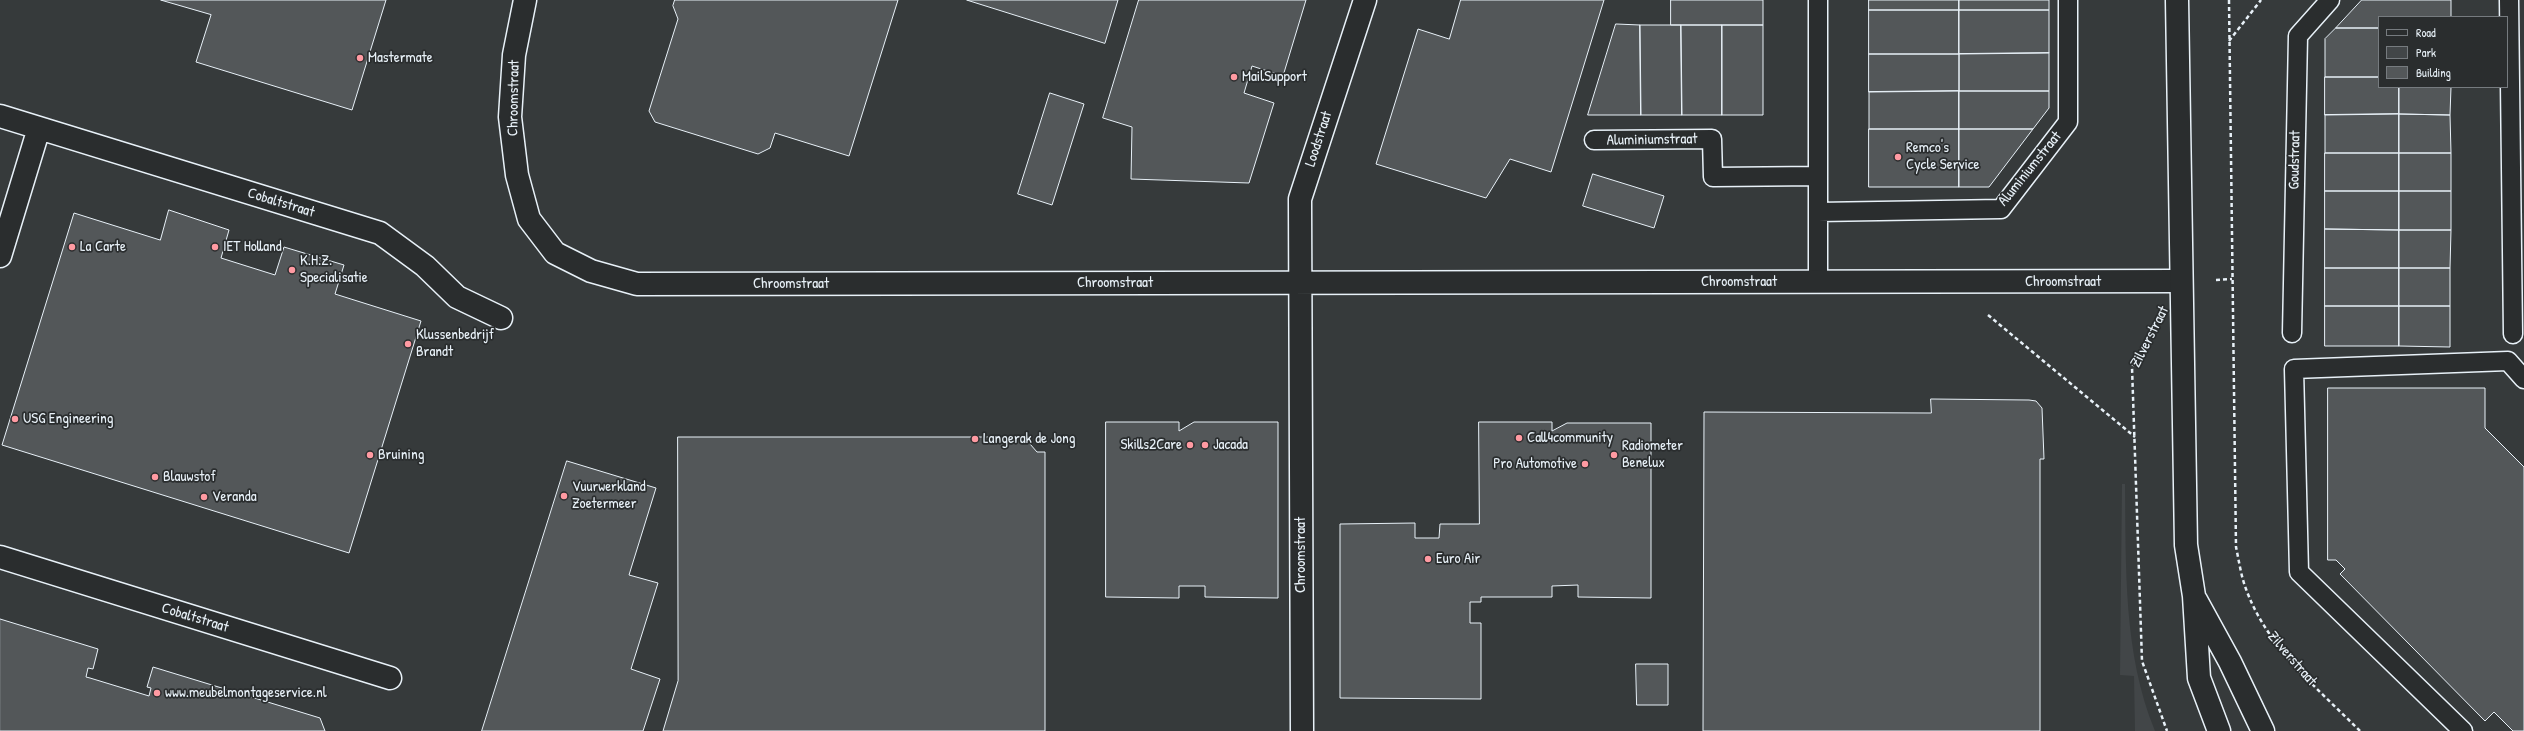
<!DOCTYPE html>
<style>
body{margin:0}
#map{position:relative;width:2524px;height:731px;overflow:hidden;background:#2a2d2e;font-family:"Patrick Hand",sans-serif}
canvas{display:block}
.legend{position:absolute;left:2378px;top:16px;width:130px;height:72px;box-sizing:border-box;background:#2a2d2e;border:1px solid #767b7f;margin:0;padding:5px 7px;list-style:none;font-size:12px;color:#e8f1f8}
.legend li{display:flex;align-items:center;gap:8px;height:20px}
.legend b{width:20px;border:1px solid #767b7f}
</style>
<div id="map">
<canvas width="2524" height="731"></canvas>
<ul class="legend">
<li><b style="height:5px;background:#2a2d2e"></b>Road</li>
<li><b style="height:11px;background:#424648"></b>Park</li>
<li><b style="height:11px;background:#535759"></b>Building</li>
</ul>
</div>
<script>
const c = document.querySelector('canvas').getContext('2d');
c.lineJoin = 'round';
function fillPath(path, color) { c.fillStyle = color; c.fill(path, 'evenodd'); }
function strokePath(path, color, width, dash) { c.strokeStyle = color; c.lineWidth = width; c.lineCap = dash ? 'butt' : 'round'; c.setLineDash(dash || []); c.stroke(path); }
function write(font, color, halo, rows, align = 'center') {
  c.font = font + ' "Patrick Hand",sans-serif'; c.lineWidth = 3.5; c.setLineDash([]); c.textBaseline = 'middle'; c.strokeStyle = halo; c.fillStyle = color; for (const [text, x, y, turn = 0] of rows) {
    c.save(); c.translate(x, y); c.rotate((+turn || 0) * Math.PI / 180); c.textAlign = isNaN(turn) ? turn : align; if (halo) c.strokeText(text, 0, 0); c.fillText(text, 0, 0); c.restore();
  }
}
fillPath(new Path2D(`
 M0 0H2524V731H0ZM2379 17H2507V87H2379Z`), '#363a3b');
fillPath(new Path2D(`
 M2122 484H2125C2126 567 2123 653 2155 731H2135L2134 676 2120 675Z`), '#424648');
const building = new Path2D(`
 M161 0H386L352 110 196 62 211 15Z
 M675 0H898L849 156 775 133 770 148 758 154 655 122 649 111 678 19 673 6Z
 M967 0H1118L1105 43Z
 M1139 0H1306L1283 76 1252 66 1244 93 1274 103 1249 183 1131 179 1132 127 1103 118Z
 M1461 0H1604L1551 172 1510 159 1486 198 1376 164 1418 29 1449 39Z
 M1671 0H1763V25H1671Z
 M1869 0H1959V10H1869Z
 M1959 0H2049V10H1959Z
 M2362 0H2451V17H2379V28H2336Z
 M1869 10H1959V54H1869Z
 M1959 10H2049V53L1959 54Z
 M1616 24 1640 25 1641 115H1588Z
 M1640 25H1681L1682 115H1641Z
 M1681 25H1722V115H1682Z
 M1722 25H1763V115H1722Z
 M2336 28H2379V77H2325V39Z
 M2049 53V91H1959V54Z
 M1869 54H1959V91L1869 92Z
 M2325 77H2379V87H2399V114L2325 115Z
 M2399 87H2451L2450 115 2399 114Z
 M1959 91V129H1869V92Z
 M1959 91H2049V108L2033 129H1959Z
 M1050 93 1084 104 1052 205 1018 194Z
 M2399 114V153H2325V115Z
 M2399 114 2450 115 2451 153H2399Z
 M1869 129H1959V187H1869Z
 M1959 129H2033L1989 187H1959Z
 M2325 153H2399V191H2325Z
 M2399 153H2451V191H2399Z
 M1593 174 1664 196 1654 228 1583 206Z
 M2325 191H2399V230L2325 229Z
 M2399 191H2451V230H2399Z
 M169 210 229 230 221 258 275 275 284 247 344 265 335 294 421 321 349 553 2 445 74 213 160 240Z
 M2325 229 2399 230V268H2325Z
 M2399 230H2451L2450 268H2399Z
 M2325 268H2399V306H2325Z
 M2399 268H2450V306H2399Z
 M2325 306H2399V346H2325Z
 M2399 306H2450V347L2399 346Z
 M2328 388H2485V428L2524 467V731H2513L2494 712 2485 721 2340 574 2345 569 2336 560H2328Z
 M1931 399 2029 400 2036 401 2042 408 2044 459H2040V731H1703L1704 412 1931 413Z
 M1106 422H1179V431L1194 422H1278V598L1205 597V586H1179V598L1106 597Z
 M1479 422H1552V431L1567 423H1651V598L1578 597V585L1552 586V597H1481V602H1470V623H1481V699L1340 698V524L1415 523V538H1439L1440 524H1479Z
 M678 437H1030V444L1037 452H1045V731H663L678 681Z
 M567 461 656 488 629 575 658 583 631 669 660 679 643 731H482Z
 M0 619 98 649 93 669 88 668 86 677 90 678 149 696 151 688 147 687 153 667 320 718 325 731H0Z
 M1636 664H1668V705H1637Z`);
fillPath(building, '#535759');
strokePath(building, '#e8f1f8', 1);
const service = new Path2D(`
 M1818 0V282
 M2509 0 2513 334
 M1594 140 1712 139 1713 177 1818 176
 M1818 212 2001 209 2068 122V0
 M2292 333 2298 36 2330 0
 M2463 731 2299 572 2294 369 2508 361 2524 379`);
const minor = new Path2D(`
 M525 0 514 55 510 117 517 175 529 219 555 253 591 271 637 284 2180 281
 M0 116 380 233 425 266 457 297 501 318
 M0 256 39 128
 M0 557 390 678
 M1302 731 1300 199 1365 0`);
const tertiary = new Path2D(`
 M2177 0 2186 545 2194 596 2199 678 2219 731
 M2196 600 2230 662 2263 731`);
strokePath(service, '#e8f1f8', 21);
strokePath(minor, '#e8f1f8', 25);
strokePath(tertiary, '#e8f1f8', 25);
strokePath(new Path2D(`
 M2229 0 2236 547C2239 561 2241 576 2246 589 2267 647 2317 688 2360 731
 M2229 41 2261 0
 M2216 280 2232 279
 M1988 315 2135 437
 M2148 338 2132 367 2142 661 2167 731`), '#e8f1f8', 2.5, [4, 3]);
strokePath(service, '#2a2d2e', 18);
strokePath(minor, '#2a2d2e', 22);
strokePath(tertiary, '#2a2d2e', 22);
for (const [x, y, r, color] of [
 [360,58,4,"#ff9aa2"],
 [1234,77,4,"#ff9aa2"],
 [1898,157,4,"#ff9aa2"],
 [72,247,4,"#ff9aa2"],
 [215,247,4,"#ff9aa2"],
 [292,270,4,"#ff9aa2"],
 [408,344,4,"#ff9aa2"],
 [15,419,4,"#ff9aa2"],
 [1519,438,4,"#ff9aa2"],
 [975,439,4,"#ff9aa2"],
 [1190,445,4,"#ff9aa2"],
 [1205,445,4,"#ff9aa2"],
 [370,455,4,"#ff9aa2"],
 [1614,455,4,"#ff9aa2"],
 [1585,464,4,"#ff9aa2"],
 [155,477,4,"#ff9aa2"],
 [564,496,4,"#ff9aa2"],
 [204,497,4,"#ff9aa2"],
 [1428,559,4,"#ff9aa2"],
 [157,693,4,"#ff9aa2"]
]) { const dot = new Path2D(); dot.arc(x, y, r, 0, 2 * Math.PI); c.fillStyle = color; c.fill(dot); strokePath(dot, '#2a2d2e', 1.5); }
write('15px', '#e8f1f8', '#2a2d2e', [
 ["Mastermate",368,58],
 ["MailSupport",1242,77],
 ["Remco's",1906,148],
 ["Cycle Service",1906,165],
 ["La Carte",80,247],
 ["IET Holland",223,247],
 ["K.H.Z.",300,261],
 ["Specialisatie",300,278],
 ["Klussenbedrijf",416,335],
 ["Brandt",416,352],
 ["USG Engineering",23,419],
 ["Call4community",1527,438],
 ["Langerak de Jong",983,439],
 ["Skills2Care",1182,445,"right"],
 ["Jacada",1213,445],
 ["Radiometer",1622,446],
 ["Benelux",1622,463],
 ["Bruining",378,455],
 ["Pro Automotive",1577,464,"right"],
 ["Blauwstof",163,477],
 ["Vuurwerkland",572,487],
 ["Zoetermeer",572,504],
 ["Veranda",212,497],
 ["Euro Air",1436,559],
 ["www.meubelmontageservice.nl",165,693]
], 'left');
write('15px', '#e8f1f8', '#2a2d2e', [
 ["Chroomstraat",514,98,-89],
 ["Loodstraat",1319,139,-72],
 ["Aluminiumstraat",1652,140,-1],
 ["Goudstraat",2295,160,-89],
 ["Aluminiumstraat",2030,169,-51],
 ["Cobaltstraat",281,203,17],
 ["Chroomstraat",1739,282],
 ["Chroomstraat",2063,282],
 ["Chroomstraat",1115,283],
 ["Chroomstraat",791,284],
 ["Zilverstraat",2150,337,-63],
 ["Chroomstraat",1301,555,-90],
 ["Cobaltstraat",195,618,17],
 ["Zilverstraat",2292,659,49]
]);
</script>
